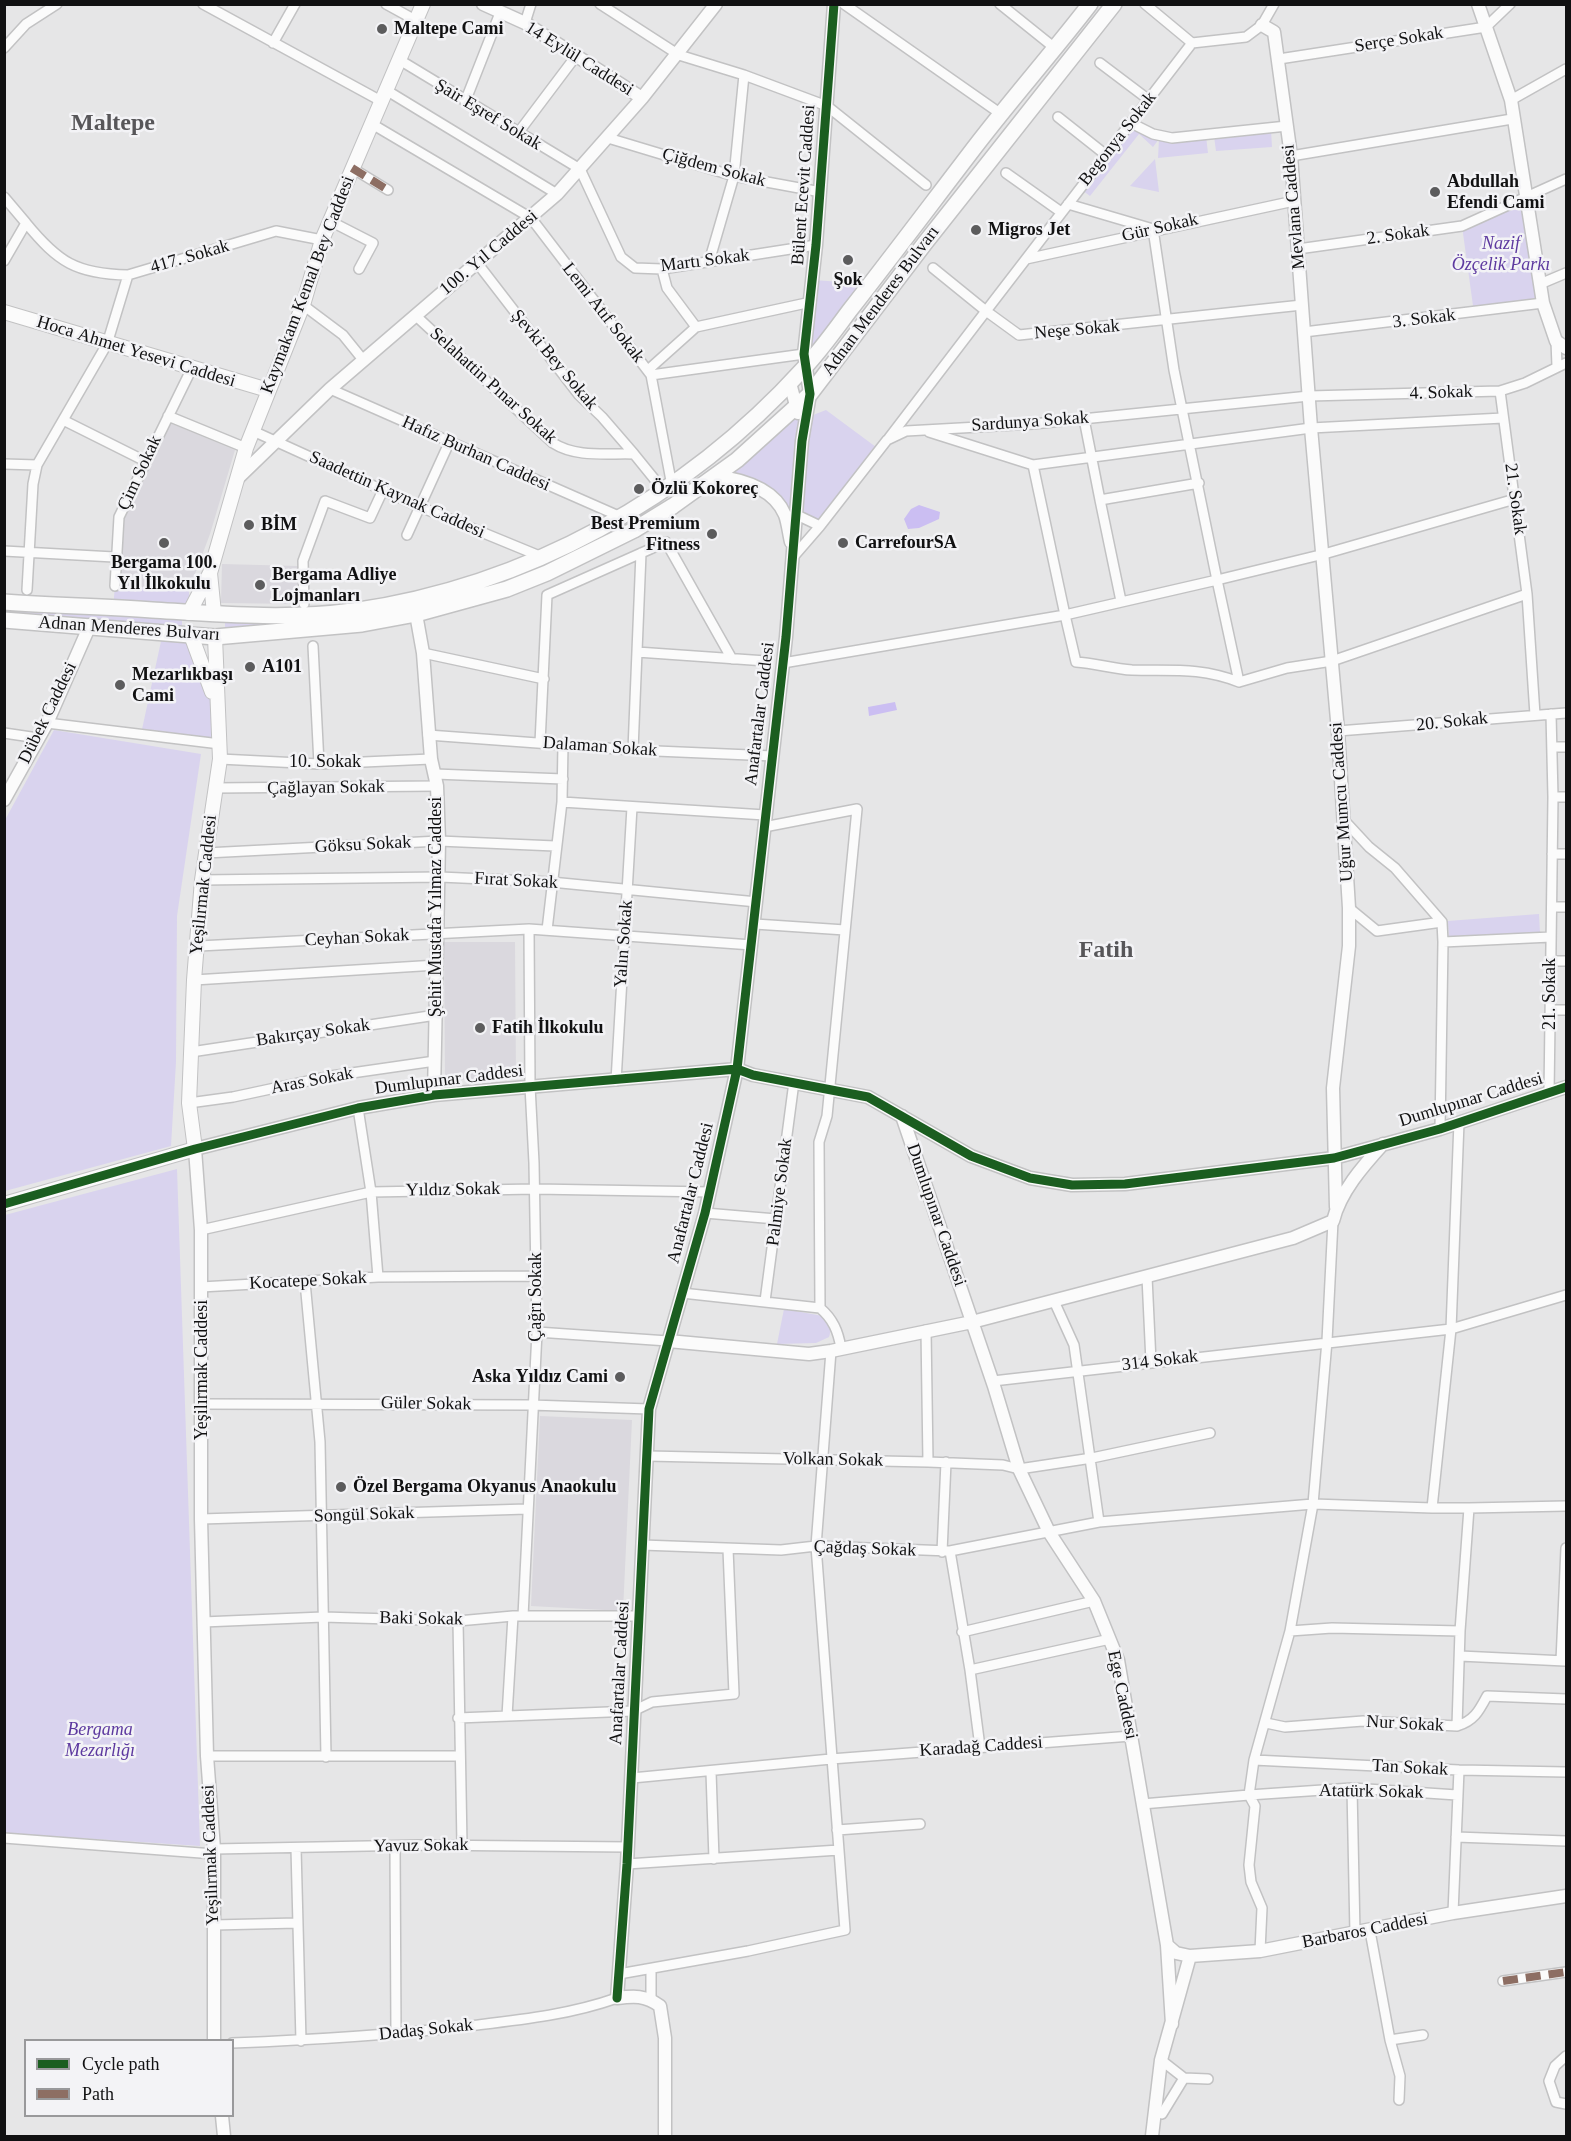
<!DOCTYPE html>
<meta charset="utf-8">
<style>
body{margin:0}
#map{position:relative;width:1571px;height:2141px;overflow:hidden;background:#e6e6e7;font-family:Georgia,serif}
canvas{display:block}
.frame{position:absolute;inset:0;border:6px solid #111112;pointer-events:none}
.legend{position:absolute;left:24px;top:2039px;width:210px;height:78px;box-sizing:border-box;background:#f3f3f6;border:2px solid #99999b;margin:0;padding:8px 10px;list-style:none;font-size:18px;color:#111112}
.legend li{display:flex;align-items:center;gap:12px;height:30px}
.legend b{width:30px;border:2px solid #99999b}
</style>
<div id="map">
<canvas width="1571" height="2141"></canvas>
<div class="frame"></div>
<ul class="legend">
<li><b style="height:8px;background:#1b5e20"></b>Cycle path</li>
<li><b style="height:8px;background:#8d6e63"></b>Path</li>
</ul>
</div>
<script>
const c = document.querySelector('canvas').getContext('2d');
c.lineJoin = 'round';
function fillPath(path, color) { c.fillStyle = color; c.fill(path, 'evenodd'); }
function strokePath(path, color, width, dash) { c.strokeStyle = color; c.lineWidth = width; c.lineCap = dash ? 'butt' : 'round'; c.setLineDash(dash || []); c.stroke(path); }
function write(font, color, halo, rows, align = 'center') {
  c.font = font + ' Georgia,serif'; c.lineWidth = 5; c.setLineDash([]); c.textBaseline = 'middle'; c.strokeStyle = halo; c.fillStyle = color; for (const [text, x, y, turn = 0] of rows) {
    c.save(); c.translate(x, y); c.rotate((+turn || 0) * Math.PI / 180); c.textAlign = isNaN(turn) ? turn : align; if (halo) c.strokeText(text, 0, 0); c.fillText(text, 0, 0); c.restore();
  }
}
fillPath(new Path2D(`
 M168 422 235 450 210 534 189 590 119 586 123 521Z
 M222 564 298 566 297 604 221 603Z
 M444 942H515L516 1079 445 1080Z
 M540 1416 632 1420 623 1611 531 1606Z`), '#dad8de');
fillPath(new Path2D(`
 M1132 127 1159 138 1206 136 1208 153 1158 158 1159 139 1153 147 1139 134 1090 196 1082 190Z
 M1271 130 1272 147 1216 151 1214 136Z
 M1155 159 1159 192 1130 186Z
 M1528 196 1543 303 1474 313 1462 226Z
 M813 280 871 284 819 350 804 354Z
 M826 410 880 450 820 526 784 513 769 494 714 476 793 412 799 418 802 439 808 417Z
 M115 586 189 590V613L113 608Z
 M4 606 182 616V626L5 613Z
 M225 620 316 621 225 631Z
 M163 632 191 635 216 701 220 744 141 734Z
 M54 730 201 754 177 916 176 1062 171 1146 5 1191V820Z
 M1539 914 1540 933 1449 939 1448 921Z
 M177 1169 200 1846 5 1833V1215Z
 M784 1309 823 1316C830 1320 832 1329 829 1337L816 1343 777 1344Z`), '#d9d3ee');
fillPath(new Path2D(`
 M919 505 940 512 939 519 919 528 908 529 904 519 911 509Z
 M895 702 897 710 869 716 868 707Z`), '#cbbef2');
const minor = new Path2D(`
 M203 4 381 101
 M386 4 417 21
 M600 4 679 55 744 75 827 106 926 185
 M844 4 1001 114
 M1000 4 1056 49
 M1145 4 1192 43
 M525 23 531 4
 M273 43 295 4
 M4 48 26 24 57 4
 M398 59 580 169 621 257 635 268 662 269 816 245
 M1279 59 1486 27 1510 4
 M1100 63 1149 100
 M386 90 557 194
 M1511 100 1566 69
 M465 102 500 13
 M1058 117 1106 155
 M1131 123 1153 134 1172 138 1287 126
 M372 124 531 218 651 375 672 486
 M518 133 576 56
 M608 138 734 176 821 192
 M1291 156 1512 119
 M352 168 388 190
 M1006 173 1061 212
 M4 197 26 223 4 261
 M1068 204 1153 229 1174 370 1217 580 1324 554 1515 499
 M330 221 373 243 359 269
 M26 223C58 262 76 274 128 275
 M1298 249 1462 226 1566 179
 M1026 259 1294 201
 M709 262 734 176 744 75
 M478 264 579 395 602 417 634 454
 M933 268 986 311 1192 43 1246 37 1262 25 1274 4
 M662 269 667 288 696 327
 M1540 284 1566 273
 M303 305 343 335 364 361
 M415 315 553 443C576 458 608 453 634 454L664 491
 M1304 332 1543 303
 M1556 341 1557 366
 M648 370 696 327 811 302
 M651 375 804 354
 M330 389 621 517
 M1500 391 1527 594 1535 715
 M168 416 246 448
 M1084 419 1100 500 1199 483
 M63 420 145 461
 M253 431 418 506 542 557
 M929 432 1033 465 1311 428 1503 418
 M889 438 986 311 1019 335 1302 305
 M4 464 37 465
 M1033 465 1065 615 1217 580 1239 682 1287 668 1332 661 1527 594
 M1100 500 1121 601
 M797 515 820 526 887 440 906 431 1033 424 1309 396 1500 391 1525 383 1566 363
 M407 535 449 443
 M4 551 114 557
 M794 556 820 526
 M115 586 119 517 192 368
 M27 590 33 484 37 465 107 344 128 275 276 231 322 240
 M304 604 303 561 325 501 370 518 383 490
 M313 646 319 764
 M637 652 766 661
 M423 653 544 679
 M783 663 1065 615 1076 662C1095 663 1113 669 1132 670 1172 671 1200 667 1239 682
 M47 723 220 744
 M1338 731 1566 713
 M4 733 38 738
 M428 735 633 750 773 756
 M540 743 547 595 666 542 732 659
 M1552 747H1566
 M633 750 641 553
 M220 759 319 764 431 759
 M435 774 563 779
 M215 788 437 786
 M1553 797H1566
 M562 802 765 815
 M1343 819 1369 847 1395 868 1442 922
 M764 827 857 809 827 1116 819 1142 820 1308
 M206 853 439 841 555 846
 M1552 854H1566
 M202 880 440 877 551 882 757 902
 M1552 907H1566
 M1349 908 1377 931 1442 922 1443 942
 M755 924 845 930
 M547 930 562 802 563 744
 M199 946 529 929 752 945
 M1551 961H1566
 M194 980 437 965
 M1551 1010H1566
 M191 1052 436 1015
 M616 1081 632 807
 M1549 1094 1553 797 1551 714
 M189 1103 233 1097 331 1076 435 1061
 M358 1108 371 1192 378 1277
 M1459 1122 1451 1329 1432 1508H1469
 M1440 1129 1443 942 1551 937
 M705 1213 776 1219
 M201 1230 371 1192 535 1189 710 1192
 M1147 1277 1151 1362
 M305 1282 320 1442 326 1757
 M201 1287 378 1277 537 1276
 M682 1293 820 1308C833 1319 838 1331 841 1348
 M765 1301 794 1082
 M1054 1301 1074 1345 1099 1522
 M926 1330 928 1462
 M537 1332 668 1341
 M993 1381 1451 1329 1566 1295
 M202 1404 531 1405 649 1409
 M647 1456 928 1462 1003 1465 1019 1469 1092 1458 1210 1433
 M201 1519 527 1509
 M642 1545 781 1550 816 1546 950 1551 1099 1522 1313 1504 1432 1508
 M950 1551 970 1670 980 1747
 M942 1552 946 1462
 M523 1616 537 1332 534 1163 530 1086 529 929
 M458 1621 462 1845
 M203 1622 323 1617 458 1621 513 1616H639
 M1290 1631 1332 1628 1460 1631 1469 1508 1566 1506
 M962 1632 1094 1601
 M1460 1656 1565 1661
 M1561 1661 1566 1548
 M970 1670 1110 1639
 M507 1716 513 1616
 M458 1718 633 1711 652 1702 734 1694 728 1549
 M1266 1723 1285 1727 1363 1721 1457 1726C1474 1721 1479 1711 1487 1696L1566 1699
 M1457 1726 1460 1631
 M207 1756H459
 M1254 1760 1459 1770 1566 1772
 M711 1772 714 1859
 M632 1778 831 1759 1131 1736
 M1352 1788 1355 1934
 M1142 1804 1249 1795 1254 1760 1290 1631 1313 1504 1327 1341 1333 1221
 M837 1830 920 1824
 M1456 1837 1566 1841
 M4 1838 214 1854
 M395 1846 396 2034
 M296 1848 301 2041
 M214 1849 419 1845 628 1847
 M627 1864 839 1850
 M1453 1913 1459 1770
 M214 1925 297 1923
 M1370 1931 1390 2040
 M1260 1951 1262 1908 1251 1882 1249 1865 1255 1806 1249 1795 1352 1788 1457 1795
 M619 1974 748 1951 845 1930 816 1546 831 1351
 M1503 1981 1566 1972
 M651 1999V1969
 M232 2043C312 2040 390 2035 469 2026 519 2020 569 2015 617 1998
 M1566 2056 1555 2066 1549 2081 1556 2102 1566 2104
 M1161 2060 1184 2078 1162 2114
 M1184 2078 1208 2079
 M1399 2100 1400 2076 1390 2040 1423 2035`);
const tertiary = new Path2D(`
 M483 4 525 23 642 98
 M1478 4 1511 100 1543 303 1556 341 1566 348
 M1262 25 1274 32 1291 156 1311 428 1338 731 1349 908V946L1333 1088 1336 1207
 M790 383 798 413
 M714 476C740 479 774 488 785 515 788 523 789 534 791 542
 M238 478 330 389 557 194 642 98 716 4
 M416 614 423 653 431 759 437 786 439 841 434 1095
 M4 800 47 723 90 625
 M902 1116 994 1386 1019 1469 1049 1532 1094 1601 1118 1660 1167 1945 1172 2024
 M668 1341 809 1354 831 1351 972 1322 1293 1238 1333 1221C1340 1192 1363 1166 1383 1144
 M1167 1945 1176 1953 1190 1956 1260 1951 1453 1913 1566 1896
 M214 2040V1849L207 1756 201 1519V1230L195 1149 358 1108 434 1095 737 1069 753 1075 868 1097 971 1156 1030 1178 1072 1185 1125 1184 1334 1158 1440 1129 1566 1087
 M222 2116 224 2136
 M665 2136V2038L660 2006C645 1995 634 1996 617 1998L627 1864 649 1409 705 1213 737 1069 786 637 802 441 810 394 804 354 816 245 834 4
 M1152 2136 1161 2060 1190 1956`);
const secondary = new Path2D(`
 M4 312 268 390
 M210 573 214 613
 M189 613 210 573 246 448 303 305 322 240 423 4
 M191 635 212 692
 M4 1204 195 1149 189 1103 194 980 202 880 220 759 215 637`);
const primary = new Path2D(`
 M4 602C54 606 103 606 152 610 218 614 287 620 353 611 527 586 686 498 804 368 821 350 835 330 850 310 890 259 929 207 968 156 1007 104 1050 56 1090 4
 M4 620 215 637 362 624 416 614 507 589 547 573 634 530 673 506 737 460 810 394 925 243 1114 4`);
strokePath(minor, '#c2c2c3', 12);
strokePath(tertiary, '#c2c2c3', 15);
strokePath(secondary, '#c2c2c3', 16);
strokePath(primary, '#c2c2c3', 18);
strokePath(minor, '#fbfbfb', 9);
strokePath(tertiary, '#fbfbfb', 12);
strokePath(secondary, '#fbfbfb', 14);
strokePath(primary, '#fbfbfb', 15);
strokePath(new Path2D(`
 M352 168 388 190
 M1503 1981 1566 1972`), '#8d6e63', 8, [15, 8]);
strokePath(new Path2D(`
 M4 1204 195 1149 358 1108 434 1095 737 1069 753 1075 868 1097 971 1156 1030 1178 1072 1185 1125 1184 1334 1158 1440 1129 1566 1087
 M617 1998 627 1864 649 1409 705 1213 737 1069 786 637 802 441 810 394 804 354 816 245 834 4`), '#1b5e20', 9);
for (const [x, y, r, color] of [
 [382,29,6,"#5c5c5d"],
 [1435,192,6,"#5c5c5d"],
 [976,230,6,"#5c5c5d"],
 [848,260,6,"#5c5c5d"],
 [639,489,6,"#5c5c5d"],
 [249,525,6,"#5c5c5d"],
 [712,534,6,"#5c5c5d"],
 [164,543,6,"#5c5c5d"],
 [843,543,6,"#5c5c5d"],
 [260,585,6,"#5c5c5d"],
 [250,667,6,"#5c5c5d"],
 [120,685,6,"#5c5c5d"],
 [480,1028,6,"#5c5c5d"],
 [620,1377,6,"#5c5c5d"],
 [341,1487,6,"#5c5c5d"]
]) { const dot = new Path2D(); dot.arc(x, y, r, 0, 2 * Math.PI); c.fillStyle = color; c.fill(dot); strokePath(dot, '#f3f3f6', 2); }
write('bold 18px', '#111112', '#f3f3f6', [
 ["Maltepe Cami",394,29],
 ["Abdullah",1447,182],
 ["Efendi Cami",1447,203],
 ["Migros Jet",988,230],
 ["Şok",848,280,"center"],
 ["Özlü Kokoreç",651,489],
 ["Best Premium",700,524,"right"],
 ["Fitness",700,545,"right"],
 ["BİM",261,525],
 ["CarrefourSA",855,543],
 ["Bergama 100.",164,563,"center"],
 ["Yıl İlkokulu",164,584,"center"],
 ["Bergama Adliye",272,575],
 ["Lojmanları",272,596],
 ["A101",262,667],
 ["Mezarlıkbaşı",132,675],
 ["Cami",132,696],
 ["Fatih İlkokulu",492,1028],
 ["Aska Yıldız Cami",608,1377,"right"],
 ["Özel Bergama Okyanus Anaokulu",353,1487]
], 'left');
write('18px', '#111112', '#f3f3f6', [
 ["Serçe Sokak",1399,40,-9],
 ["14 Eylül Caddesi",579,59,32],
 ["Şair Eşref Sokak",488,115,31],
 ["Begonya Sokak",1118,139,-52],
 ["Çiğdem Sokak",714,168,15],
 ["Bülent Ecevit Caddesi",804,185,-86],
 ["Mevlana Caddesi",1294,207,-95],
 ["Gür Sokak",1160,228,-13],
 ["2. Sokak",1398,235,-8],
 ["100. Yıl Caddesi",489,253,-40],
 ["417. Sokak",190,257,-16],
 ["Martı Sokak",705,261,-7],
 ["Kaymakam Kemal Bey Caddesi",308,285,-69],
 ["Adnan Menderes Bulvarı",881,301,-53],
 ["Lemi Atıf Sokak",603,313,52],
 ["3. Sokak",1424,319,-7],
 ["Neşe Sokak",1077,330,-5],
 ["Hoca Ahmet Yesevi Caddesi",136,352,17],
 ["Şevki Bey Sokak",554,360,50],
 ["Selahattin Pınar Sokak",493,386,42],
 ["4. Sokak",1441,393,-2],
 ["Sardunya Sokak",1030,422,-4],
 ["Hafız Burhan Caddesi",476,454,24],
 ["Çim Sokak",140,473,-65],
 ["Saadettin Kaynak Caddesi",397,495,24],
 ["21. Sokak",1515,499,82],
 ["Adnan Menderes Bulvarı",129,629,4],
 ["Dübek Caddesi",48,713,-64],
 ["Anafartalar Caddesi",760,714,-83],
 ["20. Sokak",1452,722,-6],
 ["Dalaman Sokak",600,747,4],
 ["10. Sokak",325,762],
 ["Çağlayan Sokak",326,788,-1],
 ["Uğur Mumcu Caddesi",1342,802,-94],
 ["Göksu Sokak",363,845,-3],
 ["Fırat Sokak",516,881,3],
 ["Yeşilırmak Caddesi",204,885,-84],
 ["Şehit Mustafa Yılmaz Caddesi",436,907,-90],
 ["Ceyhan Sokak",357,938,-3],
 ["Yalın Sokak",624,944,-86],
 ["21. Sokak",1550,994,-90],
 ["Bakırçay Sokak",313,1033,-8],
 ["Dumlupınar Caddesi",449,1080,-7],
 ["Aras Sokak",312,1081,-11],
 ["Dumlupınar Caddesi",1471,1100,-17],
 ["Yıldız Sokak",453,1190,-1],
 ["Palmiye Sokak",780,1192,-83],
 ["Anafartalar Caddesi",691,1193,-76],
 ["Dumlupınar Caddesi",936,1215,71],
 ["Kocatepe Sokak",308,1281,-3],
 ["Çağrı Sokak",536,1297,-90],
 ["314 Sokak",1160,1361,-7],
 ["Yeşilırmak Caddesi",202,1370,-90],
 ["Güler Sokak",426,1404,1],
 ["Volkan Sokak",833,1460,1],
 ["Songül Sokak",364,1515,-2],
 ["Çağdaş Sokak",865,1549,2],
 ["Baki Sokak",421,1619,1],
 ["Anafartalar Caddesi",620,1673,-87],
 ["Ege Caddesi",1122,1695,78],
 ["Nur Sokak",1405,1724,3],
 ["Karadağ Caddesi",981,1747,-4],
 ["Tan Sokak",1410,1768,3],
 ["Atatürk Sokak",1371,1792,1],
 ["Yavuz Sokak",421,1846,-1],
 ["Yeşilırmak Caddesi",211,1855,-92],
 ["Barbaros Caddesi",1365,1931,-11],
 ["Dadaş Sokak",426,2030,-6]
]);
write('italic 18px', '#5d399f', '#f3f3f6', [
 ["Nazif",1501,244],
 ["Özçelik Parkı",1501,265],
 ["Bergama",100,1730],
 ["Mezarlığı",100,1751]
]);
write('bold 24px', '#575659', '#f3f3f6', [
 ["Maltepe",113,124],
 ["Fatih",1106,951]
]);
</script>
